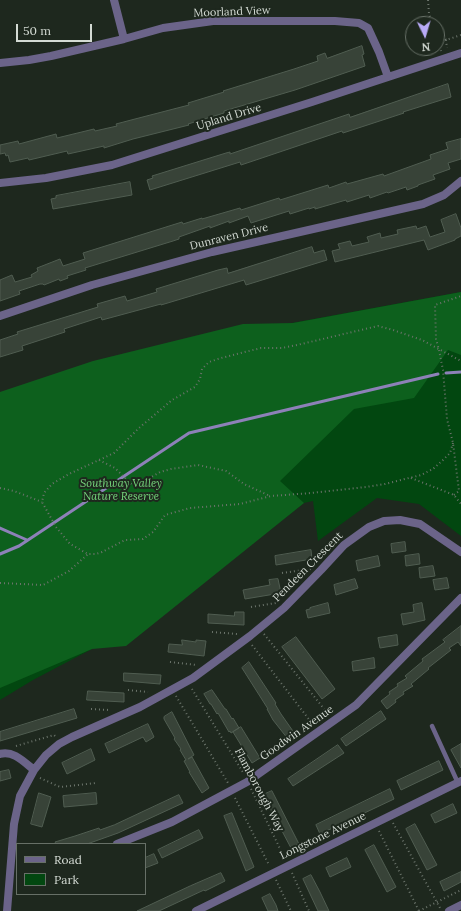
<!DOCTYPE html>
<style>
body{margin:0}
#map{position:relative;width:461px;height:911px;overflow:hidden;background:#1e281e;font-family:Lora,serif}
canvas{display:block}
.legend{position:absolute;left:16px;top:843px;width:130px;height:52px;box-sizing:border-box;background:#1e281e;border:1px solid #677067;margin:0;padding:5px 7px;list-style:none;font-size:12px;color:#d4dbd4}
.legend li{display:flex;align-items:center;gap:8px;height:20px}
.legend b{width:20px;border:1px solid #677067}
.north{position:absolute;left:405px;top:16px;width:40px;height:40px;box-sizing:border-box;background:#1e281e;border:1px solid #677067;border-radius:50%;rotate:175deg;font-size:11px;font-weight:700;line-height:16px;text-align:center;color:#d4dbd4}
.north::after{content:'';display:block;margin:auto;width:14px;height:18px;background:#b9abf7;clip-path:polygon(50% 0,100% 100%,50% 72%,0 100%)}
.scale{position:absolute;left:16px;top:24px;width:76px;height:18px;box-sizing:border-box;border:2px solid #d4dbd4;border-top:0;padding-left:5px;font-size:12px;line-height:14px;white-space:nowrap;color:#d4dbd4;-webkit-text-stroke:3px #1e281e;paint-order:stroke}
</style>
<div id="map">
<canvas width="461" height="911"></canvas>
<ul class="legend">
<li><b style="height:5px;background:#6b6489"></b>Road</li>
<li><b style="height:11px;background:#024710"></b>Park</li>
</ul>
<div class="north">N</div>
<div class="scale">50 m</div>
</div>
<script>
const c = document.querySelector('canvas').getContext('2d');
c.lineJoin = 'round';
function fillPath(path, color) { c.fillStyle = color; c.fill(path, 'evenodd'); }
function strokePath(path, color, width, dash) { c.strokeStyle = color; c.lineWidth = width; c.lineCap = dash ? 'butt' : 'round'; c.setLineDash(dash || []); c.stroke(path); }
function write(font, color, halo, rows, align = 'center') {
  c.font = font + ' Lora,serif'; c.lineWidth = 4; c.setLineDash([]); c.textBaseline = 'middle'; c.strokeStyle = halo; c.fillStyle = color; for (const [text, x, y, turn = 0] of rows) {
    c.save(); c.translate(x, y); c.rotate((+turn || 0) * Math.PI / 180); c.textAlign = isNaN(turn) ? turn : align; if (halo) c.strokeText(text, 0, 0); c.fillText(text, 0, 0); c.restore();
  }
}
fillPath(new Path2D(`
 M461 292V536L419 504 377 498 318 541 313 501 304 503 213 575 92 649 33 680 0 700V398L248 331Z`), '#024710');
fillPath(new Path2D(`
 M461 292V355L448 350 414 398 354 409 280 481 304 503 126 646 92 649 0 688V392L93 361 243 324 293 323Z`), '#0d601d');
strokePath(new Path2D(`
 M446 373 461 372
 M0 528 27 540
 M0 554 19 546 189 433 438 374`), '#8d81b8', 3);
const building = new Path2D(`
 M362 46 364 54 362 55 365 66 295 90 224 111V113L188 124 189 125 133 139 104 148V146L68 154 67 151 29 160 28 158 10 162 8 155 6 156 5 153 0 154V145L18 141 19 144 56 134 57 138 94 129 95 131 117 126 116 124 135 119 189 105 188 103 224 92 223 91 294 69 318 61 317 56 325 53 327 58Z
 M448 84 451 97 403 112 404 113 343 133 342 131 241 165 240 162 150 190 147 180 153 178 152 176 226 153 230 152V154L349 114 350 117Z
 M461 139V159L448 163 450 169 433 175 435 179 418 185V186L407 190 406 187 388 193 387 192 370 198 369 195 347 202 346 200 315 209V207L309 209V208L290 214 289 211 251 223 248 216 229 223V221L210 228V226L179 237V239L173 241 85 268 86 270 67 276 68 278 60 281 59 279 44 285 43 284H40L19 291 20 294 0 301V280L12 275 15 282 32 277 31 275 38 271 37 268 60 259 63 266 85 259 83 253 182 222 183 224 202 218V219L240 208 241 210 279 198 280 200 328 185 329 188 346 182 347 184 383 174 384 176 431 159 430 155 448 149 446 143Z
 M130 182 132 195 53 209 51 199 56 198V196Z
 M456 214 461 228V236L455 239V240L428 250 424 240 335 262 332 251 340 249 338 244 350 241 352 246 369 242 367 237 380 233 381 238 398 234 397 230 416 226 417 229 426 226 430 237 445 232 441 220Z
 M312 247 314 253 324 250 327 260 246 285 244 280 161 305V304L102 320 101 317 64 329 65 332 22 346 23 350 0 357V340L18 334 17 332 98 307 97 304 125 296 127 301 157 292 156 289 218 270 227 268 228 273Z
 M405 542 406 551 392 553 391 544Z
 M311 550 312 559 276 565 275 556Z
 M419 554 420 564 406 566 405 556Z
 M378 556 380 566 358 571 356 561Z
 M433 566 435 576 420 578 419 568Z
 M447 578 449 588 435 590 433 580Z
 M278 579 281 593 245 599 243 590 270 585 269 580Z
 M355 579 358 588 336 595 334 585Z
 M328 603 330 613 308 618 306 610 310 609V608Z
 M422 603 425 620 403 625 401 614 414 612 413 605Z
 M235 612H244V625L208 623V614L234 616Z
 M461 626V646L458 642 449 648 451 650 428 668 429 669 411 684 413 686 403 692 404 694 395 700 396 702 387 709 381 701 390 694 389 692 398 686 397 684 407 678 405 676 423 661 422 659 445 642 443 640Z
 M397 635 398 645 380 648 378 638Z
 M296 637 335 689 322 699 282 647Z
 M182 640 196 642V640L206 641 204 656 168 652 169 644 182 645Z
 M374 658 375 668 353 671 352 662Z
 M249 662 276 703 275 704 281 714 295 734 288 739 273 720 267 709H268L242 668Z
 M124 673 161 675 160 684 124 681Z
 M212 690 225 709H226L232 719 233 718 239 728 231 733 230 731 229 732 218 713 217 714 211 704H210L204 694Z
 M88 691 124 693V702L87 700Z
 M74 709 77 718 0 741V732Z
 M381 711 386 719 346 746 341 739Z
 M172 712 194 755 188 759 192 757 209 788 202 793 189 772H190L184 761 186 760 180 750 181 749 174 739 175 738 164 719V717Z
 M148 724 154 737 146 742 143 737 109 753 105 744Z
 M241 727 260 758 252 763 233 732Z
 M461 744V768L451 750Z
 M338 745 344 753 293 786 288 779Z
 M91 749 95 760 67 774 62 763Z
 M439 761 443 770 401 790 397 781Z
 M9 770 11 778 0 781V772Z
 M390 789 394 799 320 834 316 825Z
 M272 791 299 844 291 848 263 795Z
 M39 793 51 797 42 827 31 824Z
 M96 793 97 804 64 807 63 796Z
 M179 795 183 803 118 833 87 844H56L55 842 75 836 99 828 100 830 114 825Z
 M453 804 457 813 435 823 431 815Z
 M232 813 254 867 246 871 224 816Z
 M415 824 437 865 427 870 406 829Z
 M199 830 203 838 162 858 158 850Z
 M374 845 396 887 387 892 365 850Z
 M154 854 158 863 145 868V858Z
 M347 858 351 867 330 877 326 868Z
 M461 872V882L444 891 440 882Z
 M221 873 225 881 205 891 204 890 159 911H137L190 886Z
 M311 875 320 892 329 911H318L303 879Z
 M270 894 276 905 278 911H268L262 898Z`);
fillPath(building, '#384338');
strokePath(building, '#505d51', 1);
strokePath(new Path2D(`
 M428 0 429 14 432 24
 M431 21C440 23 442 32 446 40L461 35
 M437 39 441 51
 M446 40 447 48
 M453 443 450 453 443 460 433 469 421 475 385 484 366 487 311 493 271 496 240 504 190 508 165 515 153 532 143 539 125 540 102 552 96 554H88L70 544 56 527 42 502 44 493 52 484 69 474 114 453 139 428 172 400 195 387 200 379 202 369 209 362 221 358 261 348H282L297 345 378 326 393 330 422 340 461 361
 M99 460 115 468 132 485 141 483 160 472 171 469 198 465 226 471 244 484 270 496
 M411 478 454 495 461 504
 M0 488 14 491 42 502
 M454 495 459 491 453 443 447 419 443 370 439 350 436 339 435 305 461 296
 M282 573 311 569
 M0 583 43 585 69 571 88 554
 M251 607 276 603
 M212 632 237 634
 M264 634 329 715
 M252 645 314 726
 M170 662 197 665
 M192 689 244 774
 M128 690 148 692
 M176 696 228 783
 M91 709 110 710
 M16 746 54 735 55 736
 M40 778 60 787 96 783
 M251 789 285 859
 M235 798 269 865
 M393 823 440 908
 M379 831 419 911
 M292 873 309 911
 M276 880 291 911
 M419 911 461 890`), '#6b746b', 2, [1, 3]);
strokePath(new Path2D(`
 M432 726 458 783`), '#6b6489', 4.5);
strokePath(new Path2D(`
 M114 0 124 39
 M0 63 29 60 51 56 124 39 163 28 213 21H335L359 23 368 28 379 52 388 77
 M0 183 46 178 112 165 312 102 461 53
 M0 316 92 285 212 252 423 204 444 195 461 181
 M0 754C13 750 24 762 34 770
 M117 844 172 822 247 782 356 705 461 598
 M7 911 14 824 20 796 34 770 46 755 59 744 72 737 140 707 193 678 250 636 284 608 321 570 344 545 369 527 384 521 400 520 420 524 461 552
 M196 911 461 781`), '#6b6489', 8);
strokePath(new Path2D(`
 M449 911 461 905`), '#6b6489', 8);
write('11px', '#d4dbd4', '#1e281e', [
 ["Moorland View",232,12,-2],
 ["Upland Drive",229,117,-17],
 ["Dunraven Drive",229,237,-14],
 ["Pendeen Crescent",308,567,-45],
 ["Goodwin Avenue",297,733,-35],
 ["Flamborough Way",259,790,62],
 ["Longstone Avenue",323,836,-26]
]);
write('italic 11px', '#77d87e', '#1e281e', [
 ["Southway Valley",121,484],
 ["Nature Reserve",121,497]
]);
</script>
